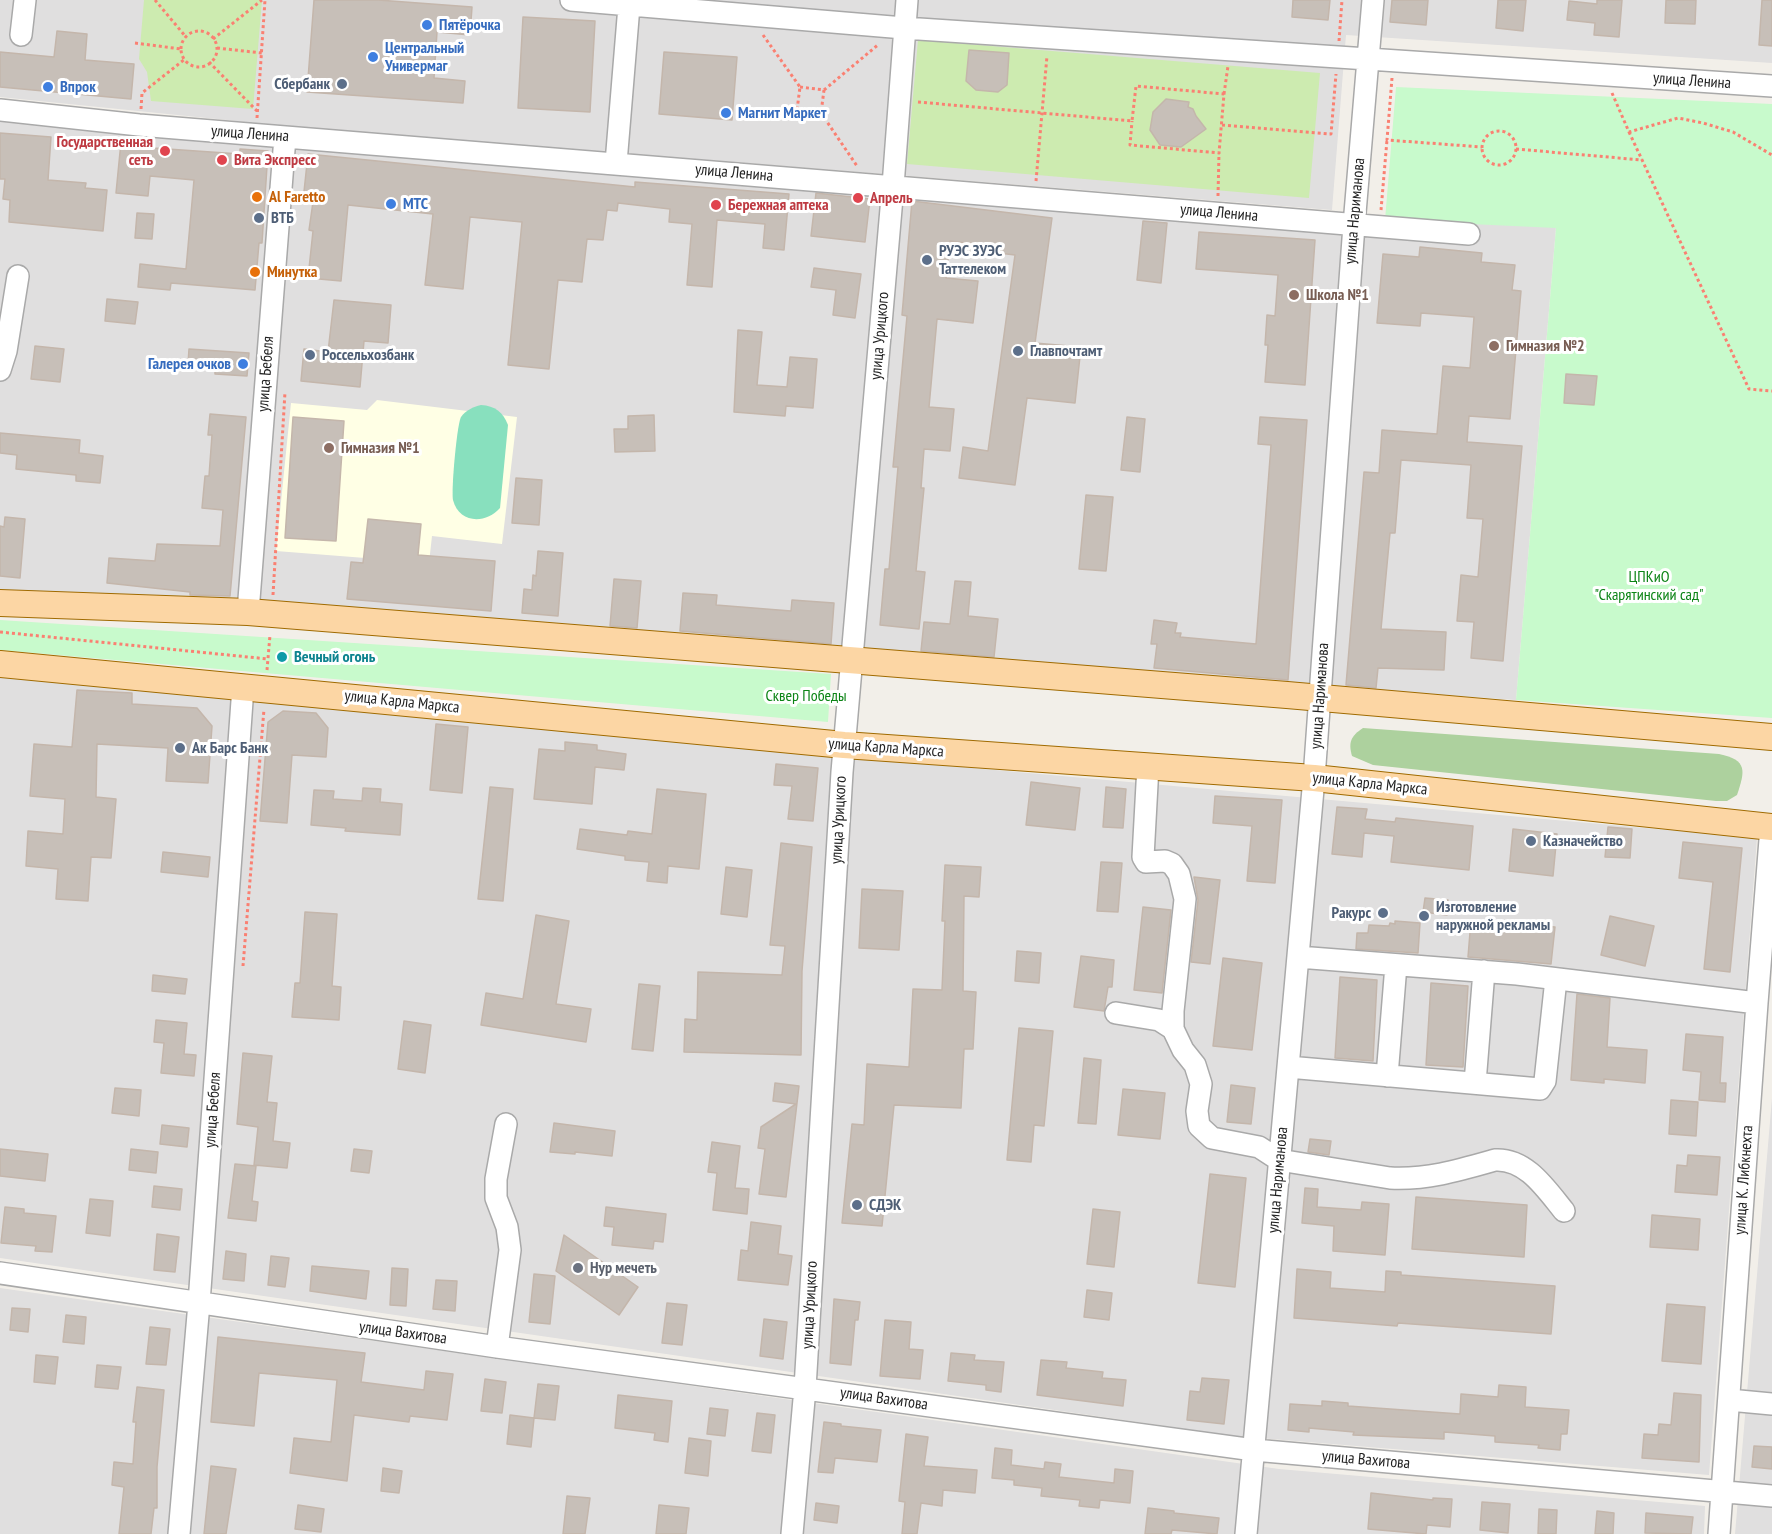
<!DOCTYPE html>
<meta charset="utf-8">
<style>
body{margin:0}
canvas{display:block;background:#f2efe9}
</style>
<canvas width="1772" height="1534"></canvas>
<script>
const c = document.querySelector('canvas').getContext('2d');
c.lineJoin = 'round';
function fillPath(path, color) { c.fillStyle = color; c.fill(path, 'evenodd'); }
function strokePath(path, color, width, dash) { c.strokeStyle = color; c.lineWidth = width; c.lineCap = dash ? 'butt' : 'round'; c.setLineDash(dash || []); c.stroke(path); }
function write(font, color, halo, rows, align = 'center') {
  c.font = font + ' "PT Sans Narrow",sans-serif'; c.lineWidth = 6; c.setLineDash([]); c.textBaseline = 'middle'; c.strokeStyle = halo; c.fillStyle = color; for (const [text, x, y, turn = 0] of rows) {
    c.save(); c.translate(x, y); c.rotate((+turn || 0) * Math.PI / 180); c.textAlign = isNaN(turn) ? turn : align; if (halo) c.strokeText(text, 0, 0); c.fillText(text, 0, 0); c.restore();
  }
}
fillPath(new Path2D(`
 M0 0H1772V63L1346 35 1332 210 286 126 0 97Z
 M0 115 1056 207 1327 233 1385 220 1556 227 1516 700 569 634 0 590Z
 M0 671 860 758 1757 838 1709 1475 1235 1436 0 1258Z
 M1772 1098V1534H1735Z
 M0 1288 1279 1469 1705 1506 1704 1534H0Z`), '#e0dfdf');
fillPath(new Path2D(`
 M377 400 517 417 502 544 432 536 429 563 276 551 291 403 367 410Z`), '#ffffe5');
fillPath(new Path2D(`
 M144 0H262L253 109 151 101 147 72 139 59Z
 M918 40 1320 73 1309 198 907 164Z`), '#cdebb0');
fillPath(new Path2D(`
 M1363 728 1719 754C1748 760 1745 771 1737 795L1727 801H1716L1373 765 1352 756C1348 742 1351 736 1363 728Z`), '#add19e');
fillPath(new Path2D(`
 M1396 87 1772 104V718L1516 700 1556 228 1385 220Z
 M0 620 831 674 828 722 0 650Z`), '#c8facc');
fillPath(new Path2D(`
 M481 405C495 406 503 412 508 425L500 508C486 524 459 524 453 500 451 490 457 424 461 417 466 410 473 407 481 405Z`), '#88e0be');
const building = new Path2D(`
 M314 0H378L472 7 470 35 437 32 434 78 465 81 463 103 307 92Z
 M1293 0H1330L1328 20 1292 17Z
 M1392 0H1428L1426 25 1390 22Z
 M1498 0H1526L1523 31 1496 28Z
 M1597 0H1622L1619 37 1594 35 1595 23 1567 20 1569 1 1597 4Z
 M1666 0H1696L1695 24 1665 23Z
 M1762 0H1772V46L1759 45Z
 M523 17 595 21 590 112 518 108Z
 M57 31 87 34 85 60 134 64 131 99 0 87V52L54 57Z
 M969 50 1009 53 1007 85 998 92 976 90 966 81Z
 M664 52 737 57 732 120 659 114Z
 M1166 99 1189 102 1188 107 1193 109 1196 116 1206 129 1181 147 1160 145 1150 130 1153 112Z
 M0 133 51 137 48 180 86 183 85 188 107 190 103 231 9 222 10 200 3 199 5 179H0Z
 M121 142 153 144V148L240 154V149L268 151 262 243H259L255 290 171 283 170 290 138 287 140 264 186 269 194 180 150 176 148 196 116 193Z
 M308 154 635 187V182L789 194 784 250 763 248 765 224 717 220 712 287 687 285 692 224 669 222 670 209 618 203 617 211 607 210 603 240 587 239 582 282 558 280 549 369 508 365 522 222 470 217 463 289 425 285 433 214 348 205 341 281 308 278 313 231 309 230 313 202 303 201Z
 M816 193 870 199 865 242 811 236Z
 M912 201 1052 218 1035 343 1081 347 1075 403 1027 398 1015 485 959 478 963 447 988 451 1015 255 974 250 975 244 950 241 946 278 978 281 973 323 937 319 929 407 954 409 950 451 924 449 921 488H924L916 571 925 572 919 629 880 625 885 569H889L898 467H893L907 316 902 315Z
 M137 213 154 214 152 239 135 238Z
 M1143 221 1167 223 1161 283 1137 280Z
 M1199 232 1315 240 1305 385 1265 382 1268 345H1265L1267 315 1275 316 1278 275 1196 269Z
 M1420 247 1482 253 1481 262 1515 265 1512 290 1521 291 1510 419 1469 416 1467 442 1522 446 1503 661 1471 658 1474 622 1457 621 1461 575 1478 577 1483 519 1467 518 1471 465 1401 460 1395 533H1390L1381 629 1446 632 1444 670 1378 668 1376 688 1346 685 1364 472 1379 473 1382 430 1437 434 1443 366 1470 368 1474 317 1421 313 1420 326 1377 323 1383 254 1419 257Z
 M814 268 861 274 855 318 833 315 836 290 811 287Z
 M107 299 138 302 135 324 105 321Z
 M334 300 391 305 388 343 364 341 360 387 301 381 304 349 328 352Z
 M738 330 762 332 757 385 787 387 790 357 817 359 813 408 786 406 785 416 734 412Z
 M35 346 64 349 60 382 31 379Z
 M189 349 249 353 247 376 215 374V366L188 364Z
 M1566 374 1597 376 1594 405 1564 403Z
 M210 414 246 417 230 596 190 595V592L107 583 109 558 155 561 157 544 220 546 223 510 202 508 205 476H209L212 435H208Z
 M654 415 655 451 615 452 614 429H628V416Z
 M293 417 344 421 336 541 285 538Z
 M1127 417 1145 419 1140 472 1121 470Z
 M1260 417 1307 420 1288 680 1154 668 1157 644H1151L1154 620 1177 623 1175 633H1181L1180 637 1256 644 1271 445 1258 444Z
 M0 433 80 440 79 453 103 456 100 483 76 481V475L16 469 17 455 0 453Z
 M516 478 542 480 539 525 512 523Z
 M1086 495 1113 497 1106 571 1079 569Z
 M5 517 25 519 20 578 0 576V526L4 527Z
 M368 519 421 524 418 555 495 561 491 611 347 599 351 562 363 563Z
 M538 551 563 553 558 616 522 613 524 589 532 590 533 575 536 576Z
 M614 579 641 581 637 628 610 626Z
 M955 581 971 582 968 616 998 619 994 657 921 651 924 622 950 624Z
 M683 593 717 595 716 605 791 611 792 600 834 603 831 644 680 631Z
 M77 690 132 693V704L197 708 212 726 208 783 166 781 168 748 97 744 96 797 116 799 111 858 91 857 88 901 56 899 58 869 26 866 28 831 63 834 65 799 30 796 34 744 72 747Z
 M283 711 316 713 328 728 326 757 292 755 287 823 260 821 268 722Z
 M436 724 468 727 462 793 430 790Z
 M565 742 597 745V750L626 754 624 770 595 767 592 804 534 799 539 749 565 751Z
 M776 764 818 768 813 821 788 819 792 786 774 785Z
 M1031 782 1080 788 1075 830 1026 825Z
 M490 787 513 789 503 901 478 899Z
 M1106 787 1126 789 1123 828 1103 827Z
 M363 788 381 789 380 802 402 804 400 835 345 831 346 828 311 825 314 790 334 791 333 799 362 801Z
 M657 789 706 794 699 869 668 866 667 883 647 881 649 862 625 860V856L577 849 580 829 627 835 628 831 652 834Z
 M1215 796 1282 800 1275 883 1247 881 1252 826 1213 823Z
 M1337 807 1367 809 1365 819 1395 822 1396 818 1473 826 1469 870 1391 862 1394 836 1364 833 1362 857 1332 854Z
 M1608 827 1632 829 1630 858 1605 857Z
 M1513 829 1557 834 1553 876 1509 871Z
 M1683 842 1742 848 1730 972 1704 969 1713 882 1679 878Z
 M781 843 812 847 802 971 801 1055 684 1052 685 1019 697 1020 698 972 782 975 785 946 770 945Z
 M163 852 210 857 208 877 161 872Z
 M1101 862 1122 863 1118 912 1097 911Z
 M945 865 981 867 979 897 964 896 963 991 976 992 973 1049H964L961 1108 894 1105 882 1226 842 1223 852 1124 864 1125 867 1064 909 1067 913 989 942 990 945 921H942Z
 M726 867 752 870 747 917 721 914Z
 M1194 877 1220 880 1210 964 1191 962 1198 900Z
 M862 889 903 891 899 950 859 948Z
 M1425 898 1448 900 1447 915 1423 912Z
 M1143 907 1171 910 1162 993 1134 990Z
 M305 912 337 914 332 986 341 987 339 1020 292 1017 295 983H300Z
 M536 915 569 921 556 1004 591 1009 586 1042 481 1025 486 993 523 999Z
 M1610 916 1654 926 1645 966 1601 955Z
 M1471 920 1555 927 1551 964 1468 957Z
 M1395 921 1420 923 1418 953 1356 949 1357 933H1368L1369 925 1389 926 1390 923 1395 924Z
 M1017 951 1041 953 1039 983 1015 981Z
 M1081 956 1114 960 1112 987H1108L1104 1011 1074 1007Z
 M1223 958 1262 963 1252 1050 1213 1046Z
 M153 975 187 979 185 994 152 991Z
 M1340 977 1377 980 1373 1061 1335 1058Z
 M1431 983 1468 986 1463 1067 1426 1065Z
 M639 984 660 986 653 1051 632 1049Z
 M1577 994 1610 998 1607 1047 1647 1050 1645 1083 1604 1079V1083L1571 1080Z
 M156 1020 187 1023 184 1054 196 1055 194 1076 161 1073 164 1043 154 1042Z
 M404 1021 431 1025 425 1073 398 1069Z
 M1019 1028 1053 1031 1044 1126 1034 1125 1031 1162 1007 1160Z
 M1686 1034 1723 1037 1720 1083H1726L1725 1102 1699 1100 1701 1072 1683 1070Z
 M243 1053 272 1056 267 1102 277 1103 273 1141 290 1143 287 1168 254 1165 258 1127 237 1124Z
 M1084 1058 1101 1060 1096 1124 1078 1123Z
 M775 1083 799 1086 786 1197 759 1194 765 1149 758 1148 761 1127 796 1104 773 1101Z
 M1231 1085 1255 1088 1251 1124 1227 1122Z
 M115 1088 141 1090 139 1116 112 1113Z
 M1123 1089 1165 1093 1160 1139 1118 1135Z
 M1671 1100 1698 1102 1696 1136 1669 1134Z
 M554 1123 615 1131 612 1156 575 1152V1154L550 1152Z
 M162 1125 189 1128 187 1147 160 1144Z
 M1310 1139 1331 1141 1329 1155 1308 1152Z
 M712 1142 740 1146 735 1188 749 1189 747 1214 713 1210 717 1173 708 1172Z
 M0 1149 48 1154 45 1181 0 1176Z
 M131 1149 158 1152 156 1173 129 1170Z
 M354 1149 372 1151 369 1173 351 1171Z
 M1688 1155 1720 1157 1717 1195 1675 1192 1677 1165 1687 1166Z
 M235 1164 256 1166 252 1201 258 1202 256 1221 228 1218Z
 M1210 1174 1246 1178 1235 1287 1198 1283Z
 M154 1186 182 1189 180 1210 152 1207Z
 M1305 1188 1318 1189 1317 1207 1361 1210 1362 1202 1389 1204 1385 1255 1333 1251 1334 1226 1302 1223Z
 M1416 1197 1527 1205 1524 1257 1412 1249Z
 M90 1199 113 1201 110 1236 86 1233Z
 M5 1207 24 1209V1213L56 1216 52 1252 35 1251 36 1246 1 1243Z
 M606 1207 666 1214 663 1242 654 1241 653 1249 612 1245 614 1227 604 1226Z
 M1093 1209 1120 1212 1114 1267 1087 1264Z
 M1652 1215 1700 1219 1698 1250 1650 1247Z
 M751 1222 781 1226 778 1254 792 1256 788 1285 738 1280 741 1250 748 1251Z
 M157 1234 179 1237 175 1272 154 1270Z
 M564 1235 638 1287 619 1315 556 1271Z
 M226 1251 246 1254 244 1281 223 1279Z
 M271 1256 289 1258 285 1287 268 1285Z
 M312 1266 369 1271 366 1299 310 1291Z
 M392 1268 408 1269 406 1306 390 1305Z
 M1297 1269 1331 1272 1330 1288 1385 1292 1386 1271 1401 1272V1275L1555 1286 1551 1334 1398 1323 1397 1326 1294 1318Z
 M534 1274 555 1276 550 1324 529 1322Z
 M436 1280 457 1281 455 1311 433 1309Z
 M1087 1290 1112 1293 1109 1320 1084 1317Z
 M834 1299 860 1302 858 1320H855L851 1365 830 1363Z
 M667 1303 687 1305 682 1345 662 1343Z
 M1667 1304 1705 1307 1701 1364 1662 1361Z
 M12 1308 30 1309 28 1332 10 1330Z
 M66 1315 86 1317 84 1344 63 1342Z
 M764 1319 787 1322 783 1359 760 1356Z
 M885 1320 911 1322 909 1349 923 1350 920 1379 880 1376Z
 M150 1327 170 1329 166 1365 146 1364Z
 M218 1337 365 1353 361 1382 424 1390 426 1371 453 1374 447 1420 410 1416 409 1422 354 1415 347 1481 290 1473 294 1438 331 1442 337 1380 259 1373 254 1426 211 1422Z
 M951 1353 975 1355 974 1360 1004 1362 1001 1392 986 1390V1385L948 1381Z
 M36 1355 58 1357 55 1384 34 1382Z
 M1041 1360 1067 1362 1066 1368 1103 1372 1102 1378 1126 1380 1123 1406 1037 1395Z
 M97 1365 121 1367 118 1389 95 1387Z
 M1202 1378 1229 1380 1224 1424 1187 1420 1190 1391 1200 1392Z
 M485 1379 506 1382 502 1413 481 1411Z
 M538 1384 559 1386 555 1420 534 1418Z
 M1499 1385 1526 1387 1525 1407 1569 1410 1567 1434H1561L1560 1450 1538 1448 1539 1445 1495 1442V1436L1444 1432V1439L1353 1435 1354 1432 1309 1428V1432L1288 1430 1290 1404 1322 1406V1401L1348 1403V1406L1460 1414 1461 1394 1498 1397Z
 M137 1387 164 1390 157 1467V1508H154L151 1534H119L124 1487 112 1485 114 1462 133 1464 136 1422H133Z
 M1674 1393 1701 1395 1699 1462 1642 1458 1644 1434 1658 1435 1659 1424 1671 1425Z
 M618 1395 672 1401 668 1442 654 1440 655 1433 615 1428Z
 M710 1408 728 1410 725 1436 707 1434Z
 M757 1413 775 1415 771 1453 752 1451Z
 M510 1415 534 1418 531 1447 507 1444Z
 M824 1422 841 1424V1426L881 1430 877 1462 835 1458 833 1473 818 1472Z
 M906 1434 928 1437 924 1466 977 1470 975 1493 943 1490 942 1506 921 1503 917 1534H902L905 1502 899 1501Z
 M689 1438 711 1441 708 1476 685 1473Z
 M1754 1446 1772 1447V1469L1752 1467Z
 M995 1448 1012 1450 1011 1465 1044 1469 1045 1462 1061 1464 1059 1477 1114 1483 1115 1469 1133 1471 1130 1503 1100 1500 1099 1508 1079 1506 1080 1500 1041 1496 1042 1488 1014 1485V1480L992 1478Z
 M211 1466 236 1469 226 1534H204Z
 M383 1468 402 1471 399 1493 381 1491Z
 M1371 1493 1433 1500V1498L1452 1499 1450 1527 1427 1525 1426 1534 1368 1529Z
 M567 1496 590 1498 585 1534H563Z
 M1482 1502 1510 1504 1508 1533 1480 1530Z
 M816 1503 839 1506 837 1523 814 1520Z
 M298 1505 324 1509 321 1532 295 1529Z
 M659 1505 689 1508 686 1534H656Z
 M1148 1508 1174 1511V1513L1219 1518 1217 1534 1172 1530 1171 1534H1145Z
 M1539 1509 1557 1510 1556 1534H1538Z
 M1597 1511 1614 1513 1613 1534H1595Z
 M1646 1513 1693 1517 1691 1534 1645 1533Z`);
fillPath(building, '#c7bfb8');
strokePath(building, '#c4b6ab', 1.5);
const minor = new Path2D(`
 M571 0 904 28 1772 86
 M21 35 25 0
 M0 110 139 125 1469 234
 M616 163 629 6
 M0 370 6 351 18 276
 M248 612 285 137
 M1148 766 1143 857 1146 862 1165 861 1172 864 1179 874 1185 899 1173 1011V1029
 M1298 957 1517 974 1757 1003
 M1116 1013 1159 1020 1173 1029 1183 1050 1195 1065 1201 1084 1197 1111 1199 1126 1212 1138 1259 1147 1279 1160 1390 1178C1427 1180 1460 1170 1495 1160 1526 1158 1546 1189 1564 1211
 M1288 1067 1540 1089 1545 1081 1556 979
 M1387 1076 1396 965
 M1475 1083 1484 971
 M0 1273 497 1347 1254 1450 1772 1496
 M497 1347 510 1250 507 1227 496 1198V1179L506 1124
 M1729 1400 1772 1404
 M179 1534 199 1303 243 687
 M792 1534 805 1388 842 772 893 186 907 0
 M1246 1534 1314 778 1354 225 1373 0
 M1719 1534 1757 1003 1771 827`);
const major = new Path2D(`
 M0 603 248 612 1287 695 1772 737
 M0 664 844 745 1314 778 1772 827`);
strokePath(minor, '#a9a9a9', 24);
strokePath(major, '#a06b00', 28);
strokePath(new Path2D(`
 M155 0 186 37
 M181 49a18 18 0 1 1 36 0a18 18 0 1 1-36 0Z
 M763 35 800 87
 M213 39 262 0
 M1339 41 1342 0
 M135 43 181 49
 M217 48 262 53
 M209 62 257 111
 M1392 78 1387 140 1482 147
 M800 87 824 90 821 113 797 110Z
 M824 90 879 44
 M1612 93 1629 132 1678 118 1703 123 1733 132 1772 155
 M1224 94 1228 66
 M918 102 1132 121 1136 86 1224 94 1219 153 1130 145 1132 121
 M141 109 142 93 185 59
 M821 113 857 166
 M257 118 265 0
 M1222 125 1331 134 1336 74
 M1482 148a17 17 0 1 1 34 0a17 17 0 1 1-34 0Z
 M1629 132 1749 389 1772 391
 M1516 149 1642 160
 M1036 181 1047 56
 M1218 196 1219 153
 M1381 210 1387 140
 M273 595 285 392
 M0 632 268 659
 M267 670 270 635
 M243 966 264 709`), '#fa8072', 3, [3, 3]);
strokePath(minor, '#fff', 21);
strokePath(major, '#fcd6a4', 26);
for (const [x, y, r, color] of [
 [427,25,6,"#3f7fe0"],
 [373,57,6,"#3f7fe0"],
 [342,84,6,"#5c6f8a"],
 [48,87,6,"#3f7fe0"],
 [726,113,6,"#3f7fe0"],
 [165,151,6,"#e0444e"],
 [222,160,6,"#e0444e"],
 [257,197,6,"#e8710a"],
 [858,198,6,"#e0444e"],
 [391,204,6,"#3f7fe0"],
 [716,205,6,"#e0444e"],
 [259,218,6,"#5c6f8a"],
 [927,260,6,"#5c6f8a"],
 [255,272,6,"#e8710a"],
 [1294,295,6,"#8d6e63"],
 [1494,346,6,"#8d6e63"],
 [1018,351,6,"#5c6f8a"],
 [310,355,6,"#5c6f8a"],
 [243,364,6,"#3f7fe0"],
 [329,448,6,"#8d6e63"],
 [282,657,6,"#0f9aa8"],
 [180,748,6,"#5c6f8a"],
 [1531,841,6,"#5c6f8a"],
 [1383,913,6,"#5c6f8a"],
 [1424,916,6,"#5c6f8a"],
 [857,1205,6,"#5c6f8a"],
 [578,1268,6,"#6b7280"]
]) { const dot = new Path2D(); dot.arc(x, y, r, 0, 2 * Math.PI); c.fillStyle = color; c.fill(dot); strokePath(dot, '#fff', 2); }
write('bold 16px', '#366cbe', '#fff', [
 ["Пятёрочка",439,25],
 ["Центральный",385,48],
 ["Универмаг",385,66],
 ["Впрок",60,87],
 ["Магнит Маркет",738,113],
 ["МТС",403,204],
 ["Галерея очков",231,364,"right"]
], 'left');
write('16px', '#222', '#fff', [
 ["улица Ленина",1692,81,4],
 ["улица Ленина",250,134,4],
 ["улица Ленина",734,173,5],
 ["улица Нариманова",1355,211,-85],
 ["улица Ленина",1219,213,5],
 ["улица Урицкого",880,336,-85],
 ["улица Бебеля",266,374,-86],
 ["улица Нариманова",1320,696,-86],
 ["улица Карла Маркса",402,702,6],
 ["улица Карла Маркса",886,748,4],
 ["улица Карла Маркса",1370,784,6],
 ["улица Урицкого",839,820,-87],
 ["улица Бебеля",213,1110,-86],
 ["улица Нариманова",1278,1180,-85],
 ["улица К. Либкнехта",1744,1180,-86],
 ["улица Урицкого",810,1305,-87],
 ["улица Вахитова",403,1333,8],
 ["улица Вахитова",884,1399,8],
 ["улица Вахитова",1366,1460,5]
]);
write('bold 16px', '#4e5e75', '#fff', [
 ["Сбербанк",330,84,"right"],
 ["ВТБ",271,218],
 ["РУЭС ЗУЭС",939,251],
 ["Таттелеком",939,269],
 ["Главпочтамт",1030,351],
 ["Россельхозбанк",322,355],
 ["Ак Барс Банк",192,748],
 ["Казначейство",1543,841],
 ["Изготовление",1436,907],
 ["наружной рекламы",1436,925],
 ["Ракурс",1371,913,"right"],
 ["СДЭК",869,1205]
], 'left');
write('bold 16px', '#be3a42', '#fff', [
 ["Государственная",153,142,"right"],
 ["сеть",153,160,"right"],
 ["Вита Экспресс",234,160],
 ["Апрель",870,198],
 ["Бережная аптека",728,205]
], 'left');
write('bold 16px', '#c56008', '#fff', [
 ["Al Faretto",269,197],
 ["Минутка",267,272]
], 'left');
write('bold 16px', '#785e54', '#fff', [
 ["Школа №1",1306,295],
 ["Гимназия №2",1506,346],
 ["Гимназия №1",341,448]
], 'left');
write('16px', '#0c8416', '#fff', [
 ["ЦПКиО",1649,577],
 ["\"Скарятинский сад\"",1649,595],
 ["Сквер Победы",806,696]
]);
write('bold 16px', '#0d838f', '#fff', [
 ["Вечный огонь",294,657]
], 'left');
write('bold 16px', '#5b616d', '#fff', [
 ["Нур мечеть",590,1268]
], 'left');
</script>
